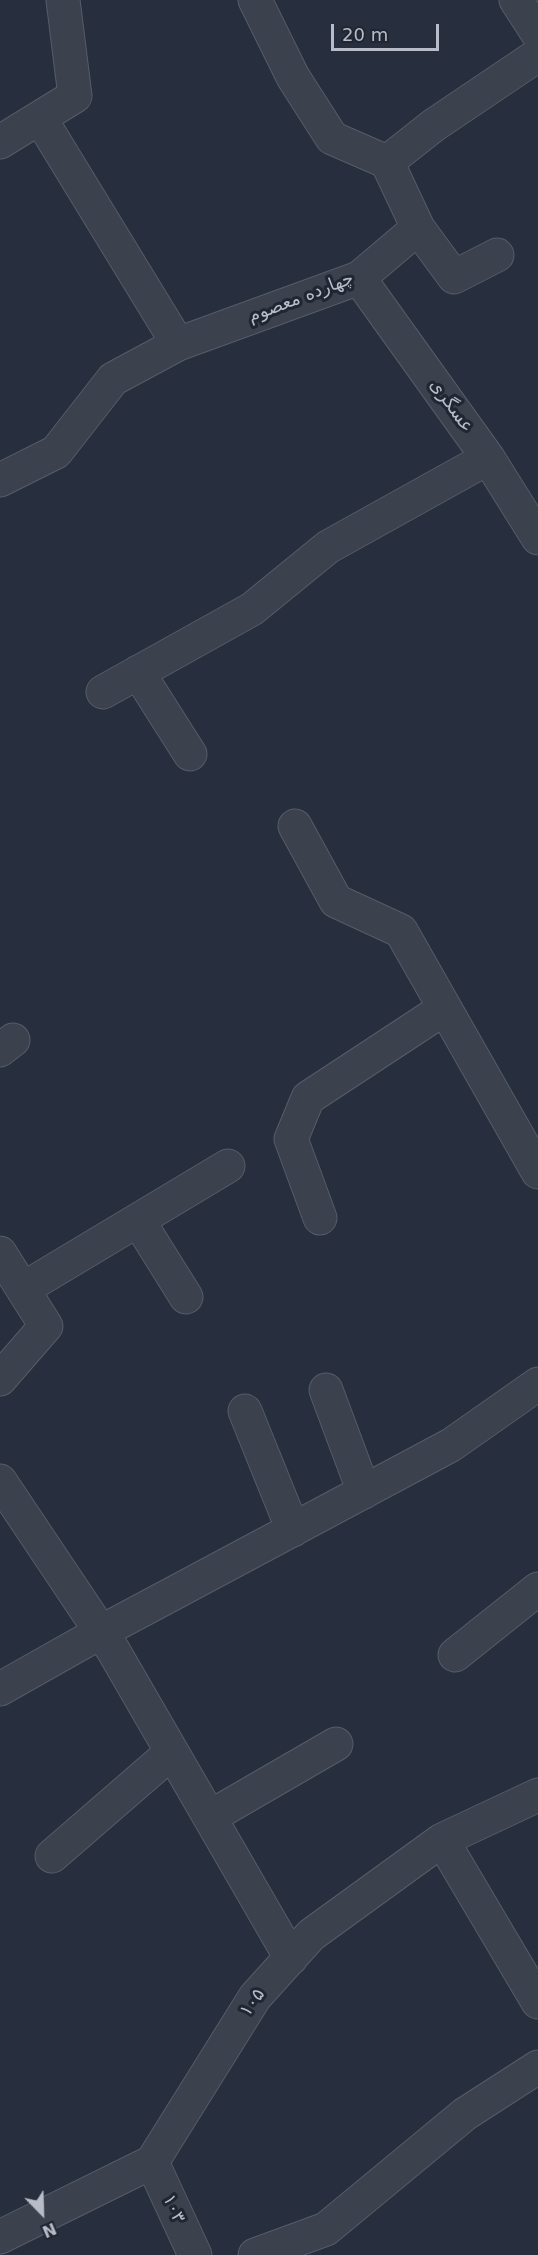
<!DOCTYPE html>
<meta charset="utf-8">
<style>
body{margin:0}
#map{position:relative;width:538px;height:2255px;overflow:hidden;background:#272e3d;font-family:"DejaVu Sans",sans-serif}
canvas{display:block}
.north{position:absolute;left:12px;top:2183px;width:60px;height:60px;-webkit-text-stroke:4px #202632;paint-order:stroke;rotate:157deg;font-size:16px;font-weight:700;line-height:24px;text-align:center;color:#b7bcc8}
.north::after{content:'';display:block;margin:auto;width:21px;height:27px;background:#b7bcc8;clip-path:polygon(50% 0,100% 100%,50% 72%,0 100%)}
.scale{position:absolute;left:331px;top:24px;width:108px;height:27px;box-sizing:border-box;border:3px solid #b7bcc8;border-top:0;padding-left:8px;font-size:18px;line-height:21px;white-space:nowrap;color:#b7bcc8;-webkit-text-stroke:4px #202632;paint-order:stroke}
</style>
<div id="map">
<canvas width="538" height="2255"></canvas>
<div class="north">N</div>
<div class="scale">20 m</div>
</div>
<script>
const c = document.querySelector('canvas').getContext('2d');
c.lineJoin = 'round';
function strokePath(path, color, width, dash) { c.strokeStyle = color; c.lineWidth = width; c.lineCap = dash ? 'butt' : 'round'; c.setLineDash(dash || []); c.stroke(path); }
function write(font, color, halo, rows, align = 'center') {
  c.font = font + ' "DejaVu Sans","Noto Naskh Arabic",sans-serif'; c.lineWidth = 6; c.setLineDash([]); c.textBaseline = 'middle'; c.strokeStyle = halo; c.fillStyle = color; for (const [text, x, y, turn = 0] of rows) {
    c.save(); c.translate(x, y); c.rotate((+turn || 0) * Math.PI / 180); c.textAlign = isNaN(turn) ? turn : align; if (halo) c.strokeText(text, 0, 0); c.fillText(text, 0, 0); c.restore();
  }
}
const street = new Path2D(`
 M255 0 293 77 332 138 387 162
 M516 0 538 34
 M40 118 178 344
 M0 142 75 96 63 0
 M418 228 454 277 497 255
 M359 278 488 458 538 538
 M0 480 56 452 113 379 178 344 359 278 418 228 387 162 434 125 538 55
 M138 672 190 754
 M103 692 252 609 328 547 488 458
 M295 826 336 901 401 931 538 1172
 M0 1050 13 1040
 M320 1218 291 1139 308 1098 445 1008
 M138 1220 186 1297
 M0 1253 46 1326 0 1379
 M23 1289 228 1166
 M326 1390 364 1492
 M245 1411 293 1530
 M0 1481 113 1650 291 1958
 M455 1655 538 1589
 M0 1689 101 1632 451 1445 538 1384
 M210 1817 336 1744
 M442 1840 538 2002
 M52 1856 172 1752
 M152 2162 195 2255
 M0 2237 152 2162 255 1997 311 1935 442 1840 538 1795
 M255 2255 326 2229 465 2114 538 2067`);
strokePath(street, '#565c68', 35);
strokePath(street, '#3b414d', 33);
write('18px', '#b7bcc8', '#202632', [
 ["چهارده معصوم",301,298,-21],
 ["عسگری",451,406,54],
 ["۱۰۵",253,2003,-54],
 ["۱۰۳",173,2209,65]
]);
</script>
